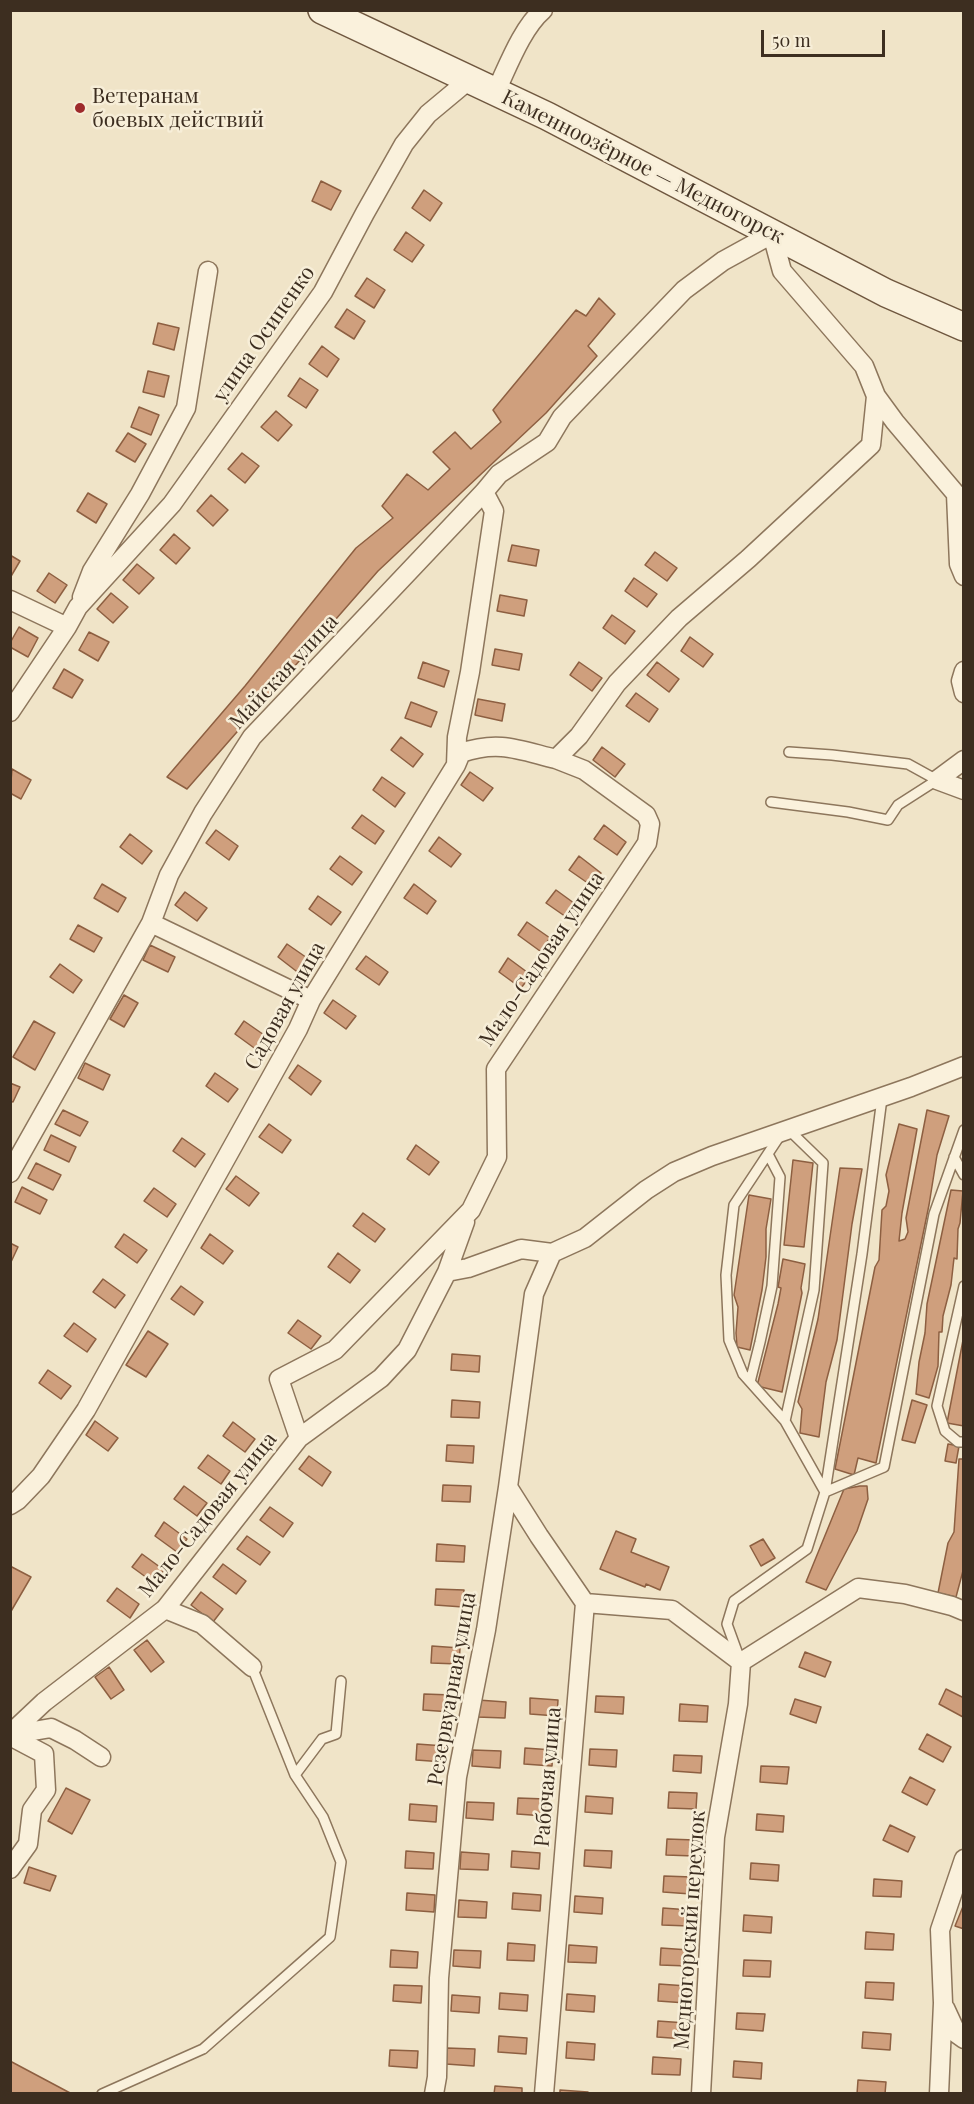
<!DOCTYPE html>
<meta charset="utf-8">
<style>
body{margin:0}
#map{position:relative;width:974px;height:2104px;overflow:hidden;background:#f0e4c8;font-family:"Playfair Display",serif}
canvas{display:block}
.frame{position:absolute;inset:0;border:12px solid #3d2e20;pointer-events:none}
.scale{position:absolute;left:761px;top:30px;width:124px;height:27px;box-sizing:border-box;border:3px solid #3d2e20;border-top:0;padding-left:8px;font-size:18px;line-height:21px;white-space:nowrap;color:#3d2e20;-webkit-text-stroke:4px #f7eed8;paint-order:stroke}
</style>
<div id="map">
<canvas width="974" height="2104"></canvas>
<div class="frame"></div>
<div class="scale">50 m</div>
</div>
<script>
const c = document.querySelector('canvas').getContext('2d');
c.lineJoin = 'round';
function fillPath(path, color) { c.fillStyle = color; c.fill(path, 'evenodd'); }
function strokePath(path, color, width, dash) { c.strokeStyle = color; c.lineWidth = width; c.lineCap = dash ? 'butt' : 'round'; c.setLineDash(dash || []); c.stroke(path); }
function write(font, color, halo, rows, align = 'center') {
  c.font = font + ' "Playfair Display",serif'; c.lineWidth = 5; c.setLineDash([]); c.textBaseline = 'middle'; c.strokeStyle = halo; c.fillStyle = color; for (const [text, x, y, turn = 0] of rows) {
    c.save(); c.translate(x, y); c.rotate((+turn || 0) * Math.PI / 180); c.textAlign = isNaN(turn) ? turn : align; if (halo) c.strokeText(text, 0, 0); c.fillText(text, 0, 0); c.restore();
  }
}
const building = new Path2D(`
 M321 181 341 191 331 210 312 201Z
 M424 190 442 203 430 221 412 208Z
 M406 232 424 245 412 262 394 250Z
 M367 278 385 290 374 308 355 296Z
 M599 298 615 314 588 346 597 356 546 413 378 571 187 789 167 777 245 686 356 548 393 518 382 506 407 474 428 490 450 469 433 452 455 432 471 449 501 422 493 410 576 310 586 316Z
 M347 309 365 321 354 339 335 327Z
 M158 323 179 328 174 350 153 344Z
 M322 346 339 359 327 377 309 364Z
 M148 371 169 376 164 397 143 392Z
 M300 378 318 390 306 408 288 396Z
 M139 407 159 415 151 435 131 427Z
 M276 411 292 425 278 441 261 427Z
 M128 433 146 444 135 462 116 451Z
 M242 453 259 466 245 483 228 469Z
 M88 493 107 504 96 523 77 511Z
 M211 495 228 510 213 526 197 511Z
 M174 534 190 548 176 564 160 550Z
 M512 545 539 550 536 566 508 561Z
 M655 552 677 568 667 581 645 565Z
 M10 555 20 561 10 578Z
 M137 564 154 578 139 594 123 580Z
 M49 573 67 585 55 603 37 591Z
 M634 578 657 594 647 607 625 591Z
 M111 593 128 607 113 623 97 609Z
 M500 595 527 600 524 616 497 611Z
 M612 615 635 631 625 644 603 628Z
 M19 627 38 638 28 657 10 647V643Z
 M89 632 109 642 98 661 79 650Z
 M690 637 713 654 703 667 681 651Z
 M495 649 522 654 519 670 492 665Z
 M423 662 449 671 444 687 418 678Z
 M579 662 602 678 592 691 570 675Z
 M657 662 679 679 669 692 647 675Z
 M64 669 83 680 72 698 53 688Z
 M636 693 658 709 649 722 626 706Z
 M478 699 505 704 502 721 475 715Z
 M411 702 437 712 431 727 405 718Z
 M401 737 423 754 413 767 391 750Z
 M602 747 625 764 615 777 593 760Z
 M12 769 31 780 21 799 10 793Z
 M470 772 493 788 483 801 461 785Z
 M382 777 405 793 395 807 373 790Z
 M362 815 384 831 375 844 352 828Z
 M604 825 626 842 617 855 594 839Z
 M216 830 238 846 229 860 206 843Z
 M130 834 152 851 142 864 120 847Z
 M439 837 461 854 451 867 429 851Z
 M340 856 362 872 352 885 330 869Z
 M579 856 601 873 592 886 569 870Z
 M102 884 126 898 118 912 94 898Z
 M414 884 436 901 427 914 404 898Z
 M556 890 578 906 569 919 546 903Z
 M185 892 207 908 197 921 175 905Z
 M318 896 341 912 331 925 309 909Z
 M527 922 550 938 540 951 518 935Z
 M78 925 102 938 94 952 70 939Z
 M287 944 310 960 300 974 278 957Z
 M150 945 175 957 168 972 143 960Z
 M366 956 388 972 379 985 356 969Z
 M508 958 531 975 521 988 499 972Z
 M60 964 82 980 73 993 50 977Z
 M124 995 138 1003 124 1027 110 1019Z
 M333 1000 356 1016 346 1029 324 1013Z
 M34 1021 55 1033 35 1070 13 1057Z
 M244 1021 267 1037 257 1050 235 1034Z
 M85 1063 110 1075 103 1090 78 1078Z
 M298 1065 321 1081 311 1095 289 1078Z
 M215 1073 238 1089 228 1102 206 1086Z
 M10 1083 20 1087 13 1102 10 1101Z
 M63 1110 88 1122 80 1136 55 1124Z
 M927 1110 949 1116 937 1155 929 1205 876 1463 858 1458 854 1475 835 1469 875 1267 879 1260 882 1210 886 1206 889 1191 886 1175 899 1124 917 1129 902 1213 899 1241 905 1239 908 1232 906 1218Z
 M269 1124 291 1140 282 1153 259 1137Z
 M51 1135 76 1147 69 1162 44 1150Z
 M182 1138 205 1154 195 1167 173 1151Z
 M416 1145 439 1162 429 1175 407 1159Z
 M793 1160 813 1163 804 1247 784 1245Z
 M36 1163 61 1175 53 1190 28 1178Z
 M840 1168 862 1169 852 1224 837 1340 826 1382 819 1437 800 1433 802 1409 798 1402 818 1319Z
 M236 1176 259 1193 249 1206 226 1189Z
 M22 1187 47 1200 40 1214 15 1202Z
 M154 1188 176 1204 167 1217 144 1201Z
 M951 1190 963 1191 960 1223 958 1229 957 1259 954 1258 951 1285 943 1316 942 1332H939L938 1366 929 1398 916 1394 919 1362 925 1333 927 1304Z
 M749 1195 771 1199 766 1229V1257L762 1290 750 1350 737 1347 736 1333 738 1307 734 1295Z
 M363 1213 385 1229 375 1242 353 1226Z
 M124 1234 147 1250 137 1263 115 1247Z
 M210 1234 233 1251 223 1264 201 1248Z
 M10 1243 18 1247 11 1262H10Z
 M338 1253 360 1270 350 1283 328 1267Z
 M783 1259 805 1264 801 1288 802 1293 782 1392 757 1386 778 1304 781 1288 778 1287Z
 M103 1279 125 1295 115 1308 93 1292Z
 M181 1286 203 1302 194 1315 171 1299Z
 M298 1320 321 1336 311 1349 288 1333Z
 M74 1323 96 1339 87 1352 64 1336Z
 M148 1331 168 1344 146 1377 126 1365Z
 M964 1335V1426L947 1423Z
 M452 1354 480 1356 479 1372 451 1370Z
 M48 1370 71 1386 61 1399 39 1383Z
 M452 1400 480 1402 479 1418 451 1417Z
 M912 1400 927 1405 915 1443 902 1440Z
 M95 1421 118 1438 108 1451 86 1435Z
 M233 1422 255 1439 245 1452 223 1436Z
 M948 1444 959 1446 956 1463 945 1461Z
 M447 1445 474 1446 473 1463 446 1461Z
 M208 1455 230 1471 221 1484 198 1468Z
 M309 1456 331 1472 322 1486 299 1469Z
 M959 1459H964V1567L956 1597 938 1593 948 1543 954 1532Z
 M443 1485 471 1486 470 1502 442 1501Z
 M184 1486 207 1503 197 1516 174 1499Z
 M860 1486H867L868 1499 857 1531 826 1590 806 1582 844 1489Z
 M270 1507 293 1523 283 1537 260 1520Z
 M164 1522 187 1539 177 1552 155 1536Z
 M616 1531 636 1539 631 1552 669 1567 660 1590 646 1584 645 1587 600 1569Z
 M247 1536 270 1552 260 1565 237 1549Z
 M763 1539 775 1558 761 1566 750 1546Z
 M437 1544 465 1546 464 1562 436 1561Z
 M142 1554 164 1570 154 1583 132 1567Z
 M223 1564 246 1581 236 1594 213 1577Z
 M10 1566 31 1577 10 1613Z
 M117 1588 139 1604 130 1618 107 1601Z
 M436 1589 464 1590 463 1607 435 1605Z
 M201 1592 223 1609 213 1622 191 1605Z
 M147 1640 164 1662 151 1672 134 1650Z
 M432 1646 460 1648 459 1664 431 1663Z
 M805 1652 831 1662 825 1677 799 1667Z
 M109 1667 124 1690 111 1699 95 1677Z
 M946 1689 964 1698 963 1717 939 1704Z
 M424 1694 452 1695 451 1712 423 1710Z
 M596 1696 624 1697 623 1714 595 1712Z
 M530 1698 558 1700 557 1716 530 1714Z
 M795 1699 821 1707 816 1723 790 1714Z
 M478 1700 506 1702 505 1718 477 1717Z
 M680 1704 708 1706 707 1722 679 1721Z
 M927 1734 951 1747 943 1762 919 1749Z
 M417 1744 445 1746 444 1762 416 1760Z
 M525 1748 553 1750 552 1766 524 1764Z
 M590 1749 617 1750 616 1767 589 1765Z
 M473 1750 501 1751 500 1768 472 1766Z
 M674 1755 702 1756 701 1773 673 1771Z
 M761 1766 789 1767 787 1784 760 1782Z
 M910 1777 935 1790 927 1805 902 1792Z
 M66 1788 90 1800 72 1834 48 1821Z
 M669 1792 697 1793 696 1809 668 1808Z
 M586 1796 613 1798 612 1814 585 1812Z
 M518 1798 546 1799 545 1816 517 1814Z
 M467 1802 494 1803 493 1820 466 1818Z
 M410 1804 437 1806 436 1822 409 1820Z
 M757 1814 784 1816 783 1832 756 1830Z
 M890 1825 915 1837 908 1852 883 1840Z
 M667 1839 695 1840 694 1856 666 1855Z
 M585 1850 612 1851 611 1868 584 1866Z
 M406 1851 434 1853 433 1869 405 1868Z
 M512 1851 540 1853 539 1869 511 1867Z
 M461 1852 489 1854 488 1870 460 1869Z
 M751 1863 779 1865 778 1881 750 1879Z
 M29 1867 56 1876 50 1891 24 1883Z
 M664 1876 692 1877 691 1894 663 1892Z
 M874 1879 902 1881 901 1897 873 1896Z
 M407 1893 435 1895 434 1912 406 1910Z
 M513 1893 541 1895 540 1911 512 1909Z
 M575 1896 603 1898 602 1914 574 1912Z
 M459 1900 487 1902 486 1918 458 1917Z
 M964 1904V1929L955 1926Z
 M663 1908 690 1910 689 1926 662 1925Z
 M744 1915 772 1917 771 1933 743 1931Z
 M866 1932 894 1934 893 1950 865 1949Z
 M508 1943 535 1945 534 1961 507 1960Z
 M569 1945 597 1947 596 1963 568 1962Z
 M661 1948 689 1950 688 1966 660 1965Z
 M391 1950 418 1952 417 1968 390 1967Z
 M454 1950 481 1951 480 1968 453 1966Z
 M744 1960 771 1961 770 1977 743 1976Z
 M866 1982 894 1983 893 2000 865 1998Z
 M659 1984 687 1986 686 2003 658 2001Z
 M394 1985 422 1986 421 2003 393 2001Z
 M500 1993 528 1995 527 2011 499 2009Z
 M567 1994 595 1996 594 2012 566 2010Z
 M452 1995 480 1997 479 2013 451 2011Z
 M737 2013 765 2014 763 2031 736 2029Z
 M658 2021 686 2023 685 2039 657 2037Z
 M863 2032 891 2034 890 2050 862 2048Z
 M499 2036 527 2038 526 2054 498 2052Z
 M567 2042 595 2044 594 2060 566 2058Z
 M447 2048 475 2049 474 2066 446 2064Z
 M390 2050 418 2051 417 2068 389 2066Z
 M653 2057 681 2059 680 2075 652 2074Z
 M10 2061 72 2094H10Z
 M734 2061 762 2063 761 2079 733 2077Z
 M858 2080 886 2082 885 2094H857Z
 M495 2086 522 2088V2094H494Z
 M560 2090 588 2092V2094H560Z`);
fillPath(building, '#cf9f7d');
strokePath(building, '#8d5f41', 1.5);
const service = new Path2D(`
 M771 802 848 812 888 820 898 805 937 780 908 764 832 755 789 752
 M781 1134 734 1205 726 1275 729 1340 743 1374 785 1421 825 1492 862 1254 882 1098
 M954 1157 964 1175
 M964 1286 937 1406 945 1431 958 1442H964
 M750 1382 760 1342 772 1286 780 1177 768 1154
 M785 1421 814 1290 823 1163 790 1131
 M739 1657 727 1624 734 1601 807 1549 825 1492 884 1467 934 1214 964 1130
 M295 1775 322 1739 336 1734 341 1681
 M102 2094 203 2049 330 1937 341 1862 323 1817 295 1775 252 1667`);
const minor = new Path2D(`
 M496 91C508 66 522 28 543 10
 M876 396 895 422 956 494 959 564 964 576
 M82 597 92 571 140 494 186 408 208 271
 M10 600 67 627
 M964 671 961 681 964 693
 M10 712 67 627 78 607 172 504 323 292 365 213 404 144 428 114 470 79
 M964 760 937 780 964 790
 M456 765 461 753C499 740 519 750 556 759
 M151 923 311 1000
 M10 1173 151 923 169 875 203 813 252 737 484 492 499 474 547 442 562 417 684 290 723 261 772 234 782 271 864 366 876 396 871 445 748 559 679 618 617 683 579 736 556 759 584 770 646 815 650 824 647 843 496 1069 497 1157 471 1210 335 1350 279 1379 299 1438 165 1609 44 1702 10 1734
 M447 1272 468 1268 521 1249 552 1253 585 1238 646 1190 674 1172 712 1156 911 1087 964 1066
 M299 1438 381 1378 407 1350 447 1272 465 1222
 M508 1487 539 1536 585 1603 544 2094
 M10 1505 18 1500 41 1476 86 1410 298 1029 311 1000 456 765 457 737 470 672 494 511 484 492
 M585 1603 672 1610 741 1662
 M165 1609 202 1624 252 1667
 M741 1662 858 1588 905 1594 952 1606 964 1611
 M10 1735 51 1728 75 1740 101 1757
 M10 1736 44 1754 46 1790 32 1810 28 1844 10 1869
 M945 2008 957 2034 964 2039
 M434 2094 437 2077 439 1978 457 1777 486 1630 508 1487 534 1294 552 1253
 M701 2094 715 1837 738 1704 741 1662
 M939 2094 943 2003 940 1930 964 1859`);
const secondary = new Path2D(`
 M322 10 547 116 886 293 964 327`);
strokePath(service, '#8d765c', 12);
strokePath(minor, '#8d765c', 21);
strokePath(secondary, '#6f573f', 30);
strokePath(service, '#faf1dc', 9);
strokePath(minor, '#faf1dc', 18);
strokePath(secondary, '#faf1dc', 27);
for (const [x, y, r, color] of [
 [80,108,6,"#9e2a2b"]
]) { const dot = new Path2D(); dot.arc(x, y, r, 0, 2 * Math.PI); c.fillStyle = color; c.fill(dot); strokePath(dot, '#f7eed8', 2); }
write('21px', '#3d2e20', '#f7eed8', [
 ["Ветеранам",92,96],
 ["боевых действий",92,120]
], 'left');
write('21px', '#3d2e20', '#f7eed8', [
 ["Каменноозёрное — Медногорск",643,167,27],
 ["улица Осипенко",264,334,-55],
 ["Майская улица",284,672,-47],
 ["Мало-Садовая улица",542,959,-56],
 ["Садовая улица",285,1006,-61],
 ["Мало-Садовая улица",208,1515,-51],
 ["Резервуарная улица",452,1689,-80],
 ["Рабочая улица",548,1777,-85],
 ["Медногорский переулок",690,1930,-86]
]);
</script>
